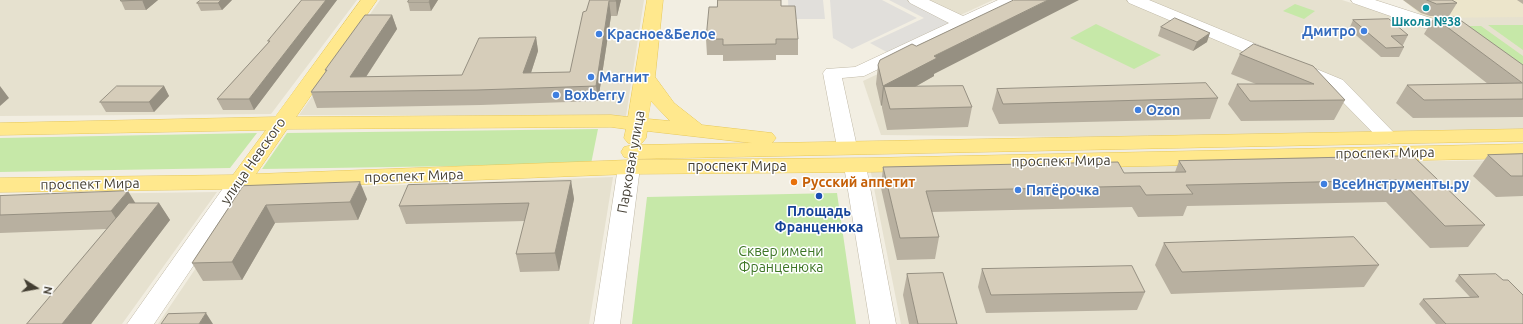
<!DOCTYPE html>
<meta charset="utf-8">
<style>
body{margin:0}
#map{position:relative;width:1523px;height:324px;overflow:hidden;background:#f2eee2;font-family:Ubuntu,sans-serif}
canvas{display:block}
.north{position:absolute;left:16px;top:268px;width:40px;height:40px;-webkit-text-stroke:3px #fff;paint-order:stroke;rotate:101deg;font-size:11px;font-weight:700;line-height:16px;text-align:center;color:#433e32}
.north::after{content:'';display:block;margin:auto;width:14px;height:18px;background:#433e32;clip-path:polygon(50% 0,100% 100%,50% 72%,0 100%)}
</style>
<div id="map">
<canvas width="1523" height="324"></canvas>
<div class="north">N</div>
</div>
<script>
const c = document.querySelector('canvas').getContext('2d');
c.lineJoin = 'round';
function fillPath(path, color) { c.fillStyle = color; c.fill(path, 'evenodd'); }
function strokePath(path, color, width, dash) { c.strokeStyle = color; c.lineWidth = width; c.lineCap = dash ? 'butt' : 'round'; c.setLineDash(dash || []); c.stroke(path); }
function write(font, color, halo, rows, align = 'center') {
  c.font = font + ' Ubuntu,sans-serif'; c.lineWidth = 3; c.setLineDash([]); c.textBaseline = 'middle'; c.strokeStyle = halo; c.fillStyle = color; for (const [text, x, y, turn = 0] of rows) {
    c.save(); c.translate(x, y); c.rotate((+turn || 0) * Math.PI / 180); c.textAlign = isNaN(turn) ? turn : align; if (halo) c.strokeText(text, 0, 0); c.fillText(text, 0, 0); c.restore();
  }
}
fillPath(new Path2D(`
 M0 0H357L271 114 0 116Z
 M380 0H644L626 116 299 115Z
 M917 0H993L952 19Z
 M1034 0H1342L1431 28H1443L1409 0H1523V137L1375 140 881 135 863 81Z
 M1523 160V324H901L870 168Z
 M613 177 589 324H158L248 191Z
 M217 192 122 324H0V195Z`), '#e6e1cf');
fillPath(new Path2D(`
 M1403 0H1523V17L1425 18Z`), '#ece5cb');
fillPath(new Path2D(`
 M1295 4 1315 11 1304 19 1283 11Z
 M1096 24 1161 55 1134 69 1070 38Z
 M1488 25H1523V50Z
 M1451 26H1481L1523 56V81Z
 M598 129 591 164 262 169 287 133Z
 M257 133 230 168 0 172V138Z
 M837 193 856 324H632L647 197Z`), '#c6e8a8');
fillPath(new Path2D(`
 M788 0H823L825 19H789Z
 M830 0H882L917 18 852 49 833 38Z
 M889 0H907L957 25 894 56 870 43 924 18Z`), '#e1dfdb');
const minor = new Path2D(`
 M908 0H929L963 16 998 0H1019L1017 3 864 76 842 78 857 147 854 151 847 153 840 151 837 147 823 73 826 69 855 67 949 23 910 3Z
 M1127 0H1149L1343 80 1399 138 1396 142 1389 144 1382 142 1329 88 1129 3Z
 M1351 0H1375L1437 20 1439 24 1437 28 1431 29 1425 28 1353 3Z
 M855 159 862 161 866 166 896 324H870L844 166 848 161Z
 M629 160 636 162 640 167 620 324H594L618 167 622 162Z
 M239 175 247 177 250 182 154 324H127L231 177Z`);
const major = new Path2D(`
 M361 0H377L296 117 611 115 628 117 647 0H663L655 77 674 103 702 125 772 133 776 138 772 143 1523 129V141L632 159 624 157 621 152 624 147 632 145 752 143 647 131 646 138 642 143 635 144 628 143 624 138 626 129 611 127 287 129 256 174 629 160 867 158 1523 144V158L867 172 629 174 239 189 0 192V178L233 175 266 130 0 135V123L275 117ZM651 101 670 121 648 119Z`);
strokePath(minor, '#c0b9a7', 1);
strokePath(major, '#e7c85a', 1);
fillPath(minor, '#fff');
fillPath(major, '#ffe88d');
fillPath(new Path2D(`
 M121 0H158L146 10H125L121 1Z
 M232 0 222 10 201 11 197 3Z
 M302 0H337L254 110H223L217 99 269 42 268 41Z
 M409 0H438L431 11H410L408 2Z
 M590 0H621L617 16H611L598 101 481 105 317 108 311 92 326 72 325 70 392 15 397 29 366 77 462 75 536 37 538 51 531 73 570 72 586 11Z
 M1403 0H1452L1457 3 1449 16H1430L1421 13Z
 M1517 0H1523V4Z
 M781 6 798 39V55H776V60L723 61V55H707L706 39Z
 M1434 17 1523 65V117L1413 118 1396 103 1407 85 1488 84 1424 34Z
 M1353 20 1408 35 1403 45H1401L1404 47 1399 57H1381L1349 29Z
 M1161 27 1207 42 1193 51 1158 36Z
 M1254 44 1345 100 1334 120 1241 121 1228 104 1237 84H1256L1231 74 1240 54Z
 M878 65 934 74V76L915 87 972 107 968 127 887 130 882 108V105L881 106 876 84Z
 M164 86 169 96 154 112H106L100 102Z
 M997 89 1218 98 1210 119 999 124 992 109Z
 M1523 154V196L1496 197 1473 176 1488 155Z
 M1413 156 1485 225 1468 247 1430 248 1386 202 1187 206 1183 216 1138 217 1132 207 932 212 939 237 935 259 897 260 881 188 883 167 1124 173 1175 172 1179 161Z
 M571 181 574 199 559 271 520 272 516 254 525 221 406 224 399 206Z
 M243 186 367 199 358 220 275 223 242 280 203 281 192 263Z
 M0 196 135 203H159L170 220 91 324H27L107 229 0 233Z
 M1164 243 1379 265 1364 287 1171 294 1155 265Z
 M982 269 1145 292 1137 310 986 313 978 287Z
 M907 274 957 324H909L903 295Z
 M1459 275 1503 280 1523 324H1436L1419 304 1423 299 1470 297 1455 281Z`), '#b8b0a0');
fillPath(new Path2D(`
 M142 0H158L146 10Z
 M221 0H232L222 10 218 3Z
 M326 0H337L254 110 249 99Z
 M430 0H438L431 11 429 2Z
 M616 0H621L617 16 616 1Z
 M1048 0H1079L934 74V76L888 102 884 87 882 105 881 106 883 86 934 56Z
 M609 1 611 16 598 101 596 86Z
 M392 15 397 29 356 92 350 77Z
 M1210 33 1207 42 1193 51 1197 42Z
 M536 37 538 51 526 88 523 73Z
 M0 86 9 98 0 106Z
 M164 86 169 96 154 112 149 102Z
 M571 181 574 199 559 271 555 253Z
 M360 182 367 199 358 220 350 202Z
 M128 191 139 209 123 229 111 211Z
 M159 203 170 220 91 324H62Z
 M266 205 275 223 242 280 232 262Z
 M206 313 213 324H199Z`), '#969082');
const building = new Path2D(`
 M121 0H142L121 1Z
 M201 0H221L218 3H197Z
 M302 0H326L249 99H217L270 41H268Z
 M409 0H430L429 2H408Z
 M590 0H616V1H609L596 86 477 90 311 92 327 70H325L365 15H392L350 77 462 75 479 38 536 37 523 73 570 72 583 12 586 11Z
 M718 0H781V6H795L798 39H776V44L723 45V39H706L709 7H717Z
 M1014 0H1048L934 56 937 58 883 86 878 65 880 60 912 44 916 46Z
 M1427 0H1452L1457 3 1437 4Z
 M1434 17H1456L1523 65V99L1424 100 1407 85 1522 83Z
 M1175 18 1210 33 1197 42 1161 27Z
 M1389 19 1408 35 1391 36 1404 47 1386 48 1353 20Z
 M1254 44 1313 66 1345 100 1250 101 1237 84H1314L1240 54Z
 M1206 83 1218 98 1003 104 997 89Z
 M117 86H164L149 102H100Z
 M963 86 972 107 890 109 884 87Z
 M1523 154V176H1511L1488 155Z
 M1413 156 1485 225 1445 226 1400 180 1186 185 1193 194 1146 195 1140 186 926 191 939 237 900 238 883 167 1118 162 1124 173 1186 172 1179 161Z
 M571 181 555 253 516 254 529 203 399 206 408 185Z
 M360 182 350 202 266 205 232 262 192 263 243 186Z
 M128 191 111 211 0 215V196Z
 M129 203H159L62 324H27Z
 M1354 237 1379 265 1182 272 1164 243Z
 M1132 266 1145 292 991 295 982 269Z
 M943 273 957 324H918L907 274Z
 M1496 274 1503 280H1508L1523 295V324H1446L1423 299 1479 297 1459 275Z
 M206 313 199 324H161L168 314Z`);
fillPath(building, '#d6cdba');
strokePath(building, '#969082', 1);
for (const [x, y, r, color] of [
 [1426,8,4,"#0f9aa8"],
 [1364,31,4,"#3f7fe0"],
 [599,34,4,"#3f7fe0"],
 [591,77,4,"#3f7fe0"],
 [556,95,4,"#3f7fe0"],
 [1138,110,4,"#3f7fe0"],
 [794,182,4,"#e8710a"],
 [1324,184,4,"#3f7fe0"],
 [1018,190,4,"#3f7fe0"],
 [819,196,4,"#1a4fb4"]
]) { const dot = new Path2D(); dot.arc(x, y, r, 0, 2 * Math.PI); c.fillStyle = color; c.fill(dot); strokePath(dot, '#fff', 1.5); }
write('bold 12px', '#0d838f', '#fff', [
 ["Школа №38",1426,22]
]);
write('bold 14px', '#366cbe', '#fff', [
 ["Дмитро",1356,31,"right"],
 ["Красное&Белое",607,34],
 ["Магнит",599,77],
 ["Boxberry",564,95],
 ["Ozon",1146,110],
 ["ВсеИнструменты.ру",1332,184],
 ["Пятёрочка",1026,190]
], 'left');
write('14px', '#433e32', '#fff', [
 ["проспект Мира",1385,153,-1],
 ["улица Невского",253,161,-55],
 ["проспект Мира",1061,161,-1],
 ["Парковая улица",631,162,-80],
 ["проспект Мира",737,166],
 ["проспект Мира",414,176,-2],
 ["проспект Мира",90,184,-1]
]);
write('bold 14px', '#c56008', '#fff', [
 ["Русский аппетит",802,182]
], 'left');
write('bold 14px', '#164399', '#fff', [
 ["Площадь",819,211],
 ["Франценюка",819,227]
]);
write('14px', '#3d7625', '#fff', [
 ["Сквер имени",781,251],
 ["Франценюка",781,267]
]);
</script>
